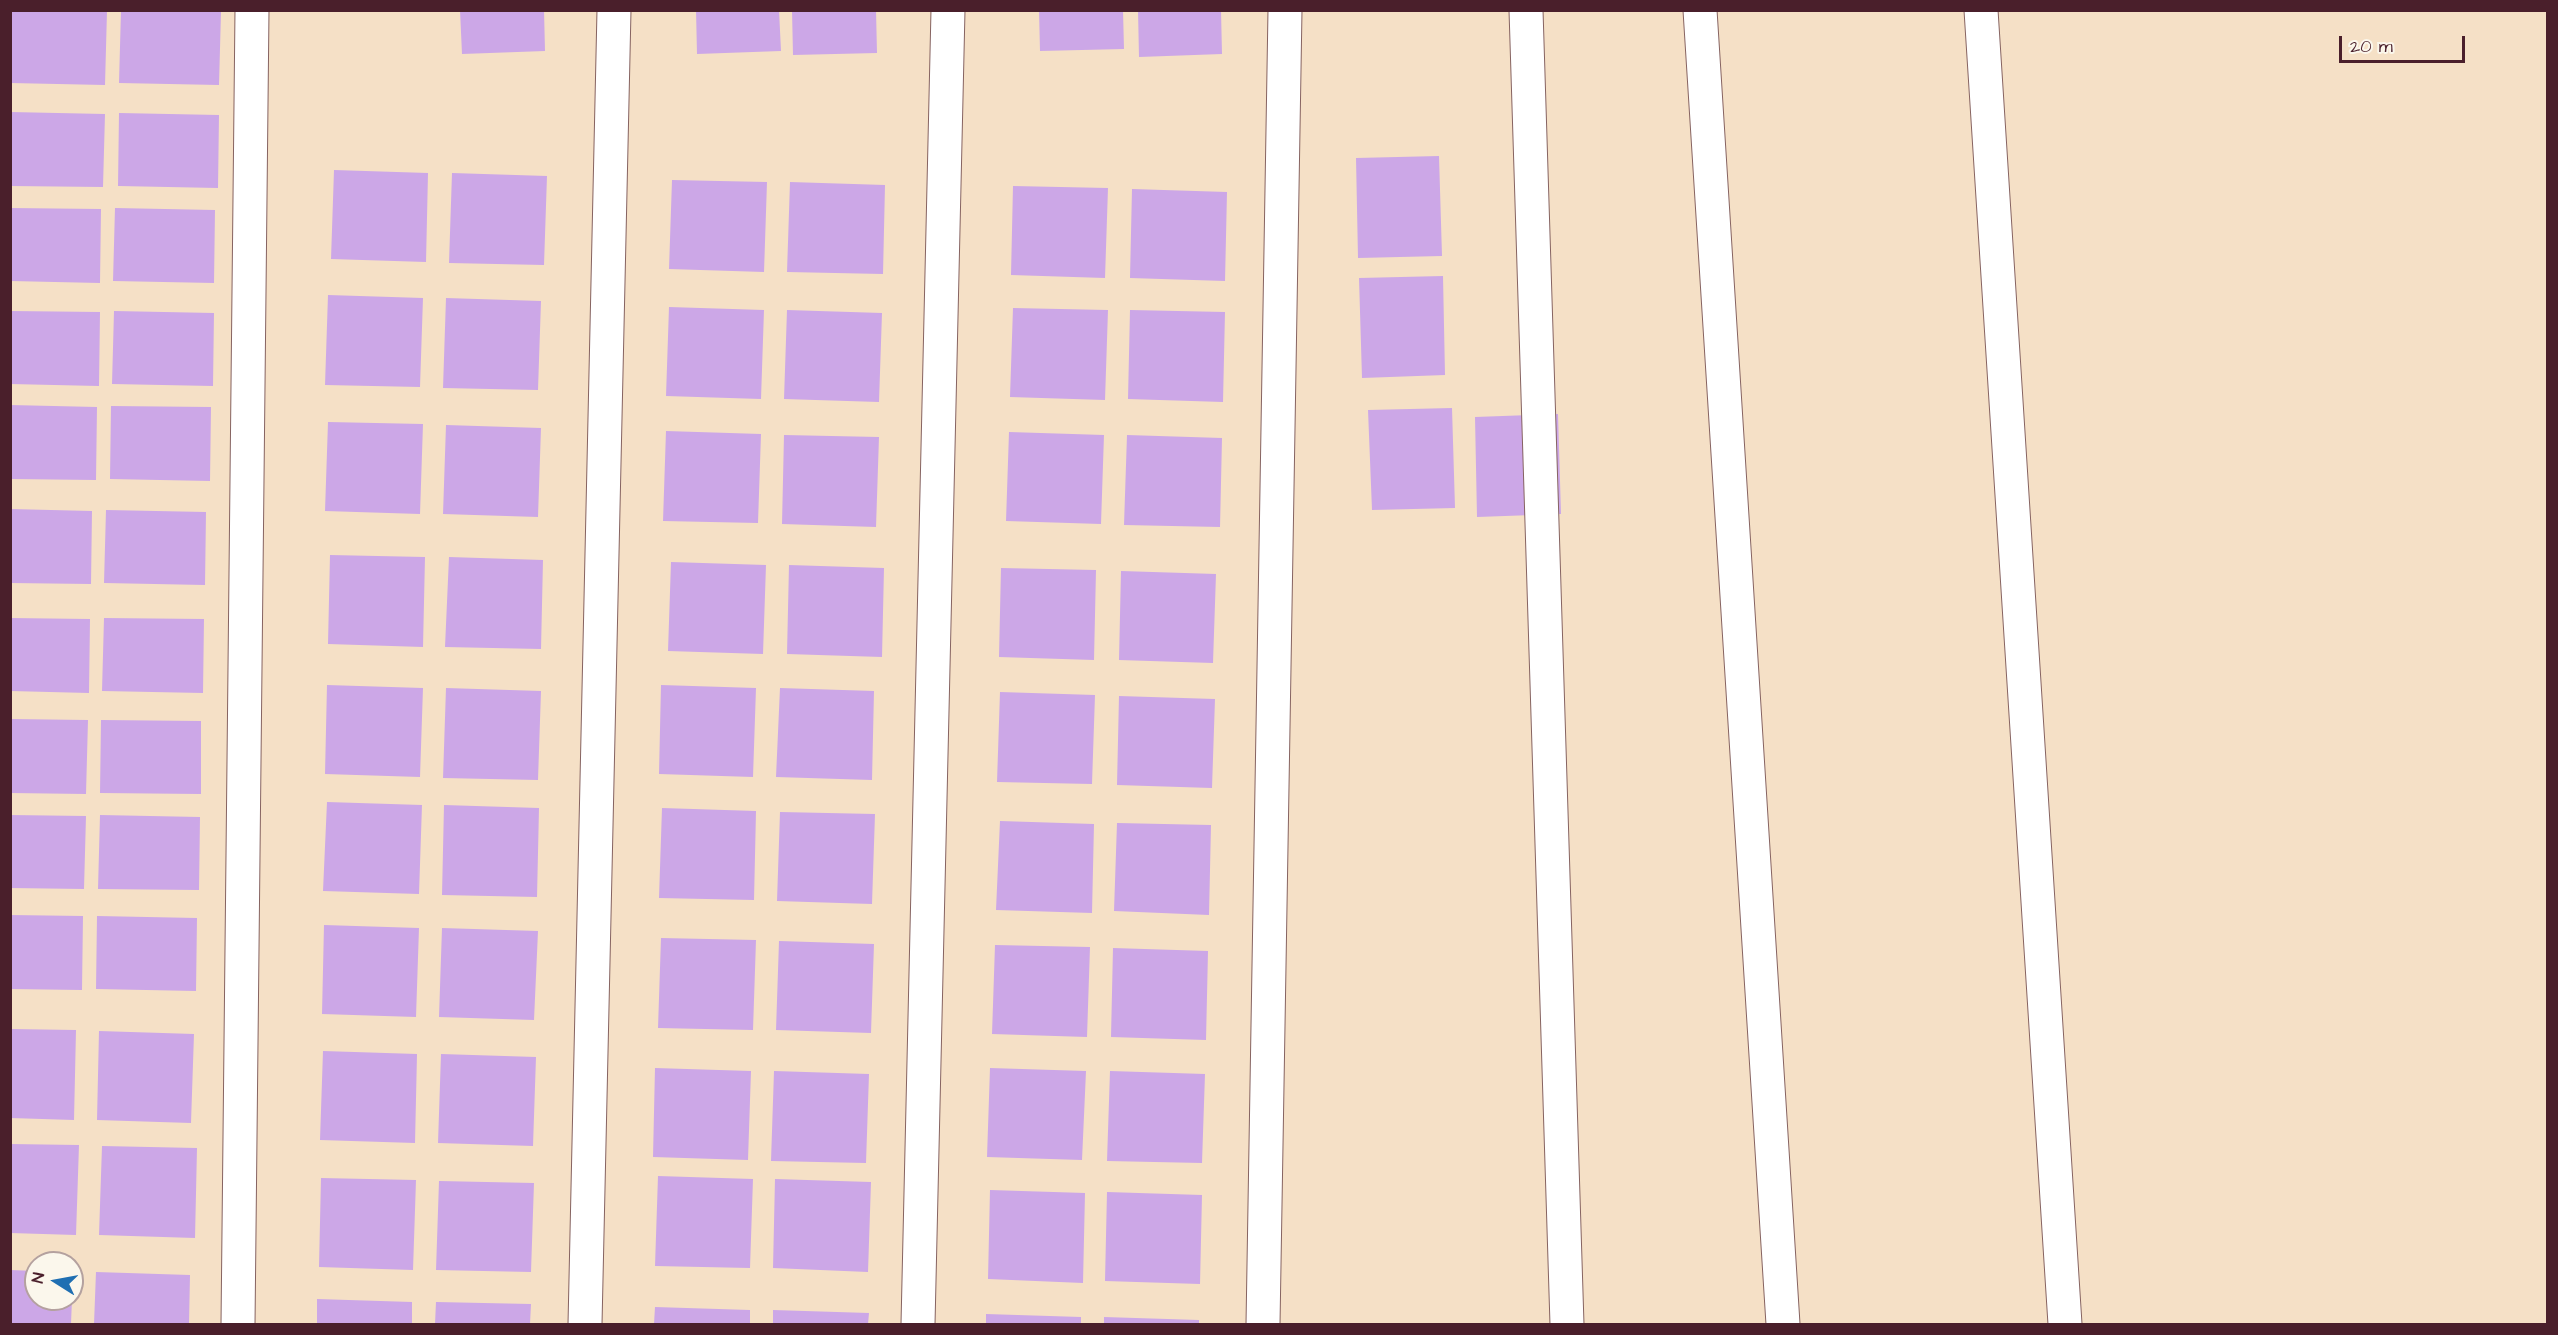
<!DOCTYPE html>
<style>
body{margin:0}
#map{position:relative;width:2558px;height:1335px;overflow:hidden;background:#f5e0c6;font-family:"Architects Daughter",sans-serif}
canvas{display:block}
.frame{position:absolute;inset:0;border:12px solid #4a1f2b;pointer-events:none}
.north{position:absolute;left:24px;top:1251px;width:60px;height:60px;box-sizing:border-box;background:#fbf7ec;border:2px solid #b4a19f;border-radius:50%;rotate:281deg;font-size:16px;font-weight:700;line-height:24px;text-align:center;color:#4a1f2b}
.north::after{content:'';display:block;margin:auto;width:21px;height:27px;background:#1f6fb2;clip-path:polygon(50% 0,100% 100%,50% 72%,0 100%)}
.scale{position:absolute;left:2339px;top:36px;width:126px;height:27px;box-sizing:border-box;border:3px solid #4a1f2b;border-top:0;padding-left:8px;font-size:18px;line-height:21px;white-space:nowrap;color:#4a1f2b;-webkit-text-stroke:4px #fbf7ec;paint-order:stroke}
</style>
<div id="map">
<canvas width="2558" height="1335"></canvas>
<div class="frame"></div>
<div class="north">N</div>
<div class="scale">20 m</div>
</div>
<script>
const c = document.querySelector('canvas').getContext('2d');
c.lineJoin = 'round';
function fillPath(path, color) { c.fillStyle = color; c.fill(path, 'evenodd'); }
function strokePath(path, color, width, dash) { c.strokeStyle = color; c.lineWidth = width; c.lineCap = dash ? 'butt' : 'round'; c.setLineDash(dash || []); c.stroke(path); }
fillPath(new Path2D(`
 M10 10 107 11 105 85 10 83Z
 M121 10 221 12 219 85 119 83Z
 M460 10H544L545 51 462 54Z
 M696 10H779L781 51 697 54Z
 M792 10H876L877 53 793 55Z
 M1039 10H1123L1124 49 1040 51Z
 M1138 10H1221L1222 54 1139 57Z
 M10 112 105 114 103 187 10 186Z
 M119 113 219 115 218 188 118 186Z
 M1439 156 1442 256 1358 258 1356 158Z
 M334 170 428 173 426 262 331 259Z
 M452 173 547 176 544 265 449 263Z
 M672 180 767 182 764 272 669 269Z
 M790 182 885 185 883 274 787 272Z
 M1013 186 1108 188 1105 278 1011 275Z
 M1132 189 1227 192 1225 281 1130 278Z
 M10 208 101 209 100 283 10 281Z
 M115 208 215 210 214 283 113 281Z
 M1443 276 1445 375 1362 378 1359 278Z
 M328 295 423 298 420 387 325 385Z
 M446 298 541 301 538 390 443 388Z
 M669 307 764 310 761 399 666 396Z
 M1013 308 1108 310 1105 400 1010 397Z
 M787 310 882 313 879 402 784 399Z
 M1130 310 1225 312 1223 402 1128 399Z
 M10 311 100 312 99 386 10 384Z
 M114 311 214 313 213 386 112 384Z
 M10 405 97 407 96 480 10 479Z
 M111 406 211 407 210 481 110 479Z
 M1452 408 1455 508 1372 510 1368 410Z
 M1558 414 1561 514 1477 517 1475 417Z
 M328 422 423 424 420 514 325 511Z
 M446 425 541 428 538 517 443 514Z
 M666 431 761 434 758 523 663 521Z
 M1009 432 1104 435 1101 524 1006 521Z
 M784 435 879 437 876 527 782 524Z
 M1127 435 1222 438 1220 527 1124 525Z
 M10 509 92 511 91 584 10 583Z
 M106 510 206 512 205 585 104 583Z
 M330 555 425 557 423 647 328 644Z
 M449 557 543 560 541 649 445 647Z
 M671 562 766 565 763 654 668 651Z
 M789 565 884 568 882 657 787 654Z
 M1001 568 1096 570 1094 660 999 657Z
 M1121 571 1216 574 1213 663 1119 660Z
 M10 618 90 619 89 693 10 691Z
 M104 618 204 619 203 693 102 691Z
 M327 685 423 688 420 777 325 774Z
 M661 685 756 688 753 777 659 774Z
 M446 688 541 691 538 780 443 778Z
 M780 688 874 691 872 780 776 777Z
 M1000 692 1095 695 1092 784 997 782Z
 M1119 696 1215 699 1212 788 1117 785Z
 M10 719 88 720 86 794 10 793Z
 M101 720 201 721V794L100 793Z
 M327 802 422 805 419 894 323 891Z
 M444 805 539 808 537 897 442 895Z
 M662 808 756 811 754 900 659 898Z
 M780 812 875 814 872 904 777 901Z
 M10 815 86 816 84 889 10 888Z
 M100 815 200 817 199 890 98 889Z
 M1000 821 1094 824 1092 913 996 910Z
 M1117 823 1211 825 1209 915 1114 911Z
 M10 915 83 916 82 990 10 989Z
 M97 916 197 918 196 991 96 989Z
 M324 925 419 928 416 1017 322 1014Z
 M442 928 538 931 534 1020 439 1017Z
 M661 938 756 940 753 1030 658 1028Z
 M779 941 874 944 871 1033 776 1030Z
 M995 945 1090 947 1087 1037 992 1034Z
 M1113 948 1208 951 1206 1040 1111 1037Z
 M10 1029 76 1030 74 1120 10 1118Z
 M99 1031 194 1034 191 1123 97 1120Z
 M323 1051 417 1054 415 1143 320 1140Z
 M441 1054 536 1057 533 1146 438 1143Z
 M655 1068 751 1071 748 1160 653 1157Z
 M990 1068 1086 1071 1082 1160 987 1157Z
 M774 1071 869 1074 866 1163 771 1161Z
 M1110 1071 1205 1074 1202 1163 1107 1161Z
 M10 1144 79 1145 76 1235 10 1233Z
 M102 1146 197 1148 195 1238 99 1235Z
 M658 1176 753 1179 750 1268 655 1266Z
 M321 1178 416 1180 413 1270 319 1267Z
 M775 1179 871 1182 868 1272 773 1268Z
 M439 1181 534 1183 531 1272 436 1270Z
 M990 1190 1085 1193 1083 1283 988 1279Z
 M1107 1192 1202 1195 1200 1284 1105 1281Z
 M10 1270 36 1271V1299H72L71 1324H10Z
 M96 1272 190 1275 189 1324H94Z
 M317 1299 412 1302V1324H317Z
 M436 1302 531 1304 530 1324H435Z
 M655 1307 750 1310V1324H654Z
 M773 1310 869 1313 868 1324H773Z
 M986 1314 1081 1317V1324H986Z
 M1104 1317 1199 1320V1324H1104Z`), '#cca7e7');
const minor = new Path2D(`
 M1526 10 1567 1324
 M1700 10 1783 1324
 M238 1324 252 10
 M585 1324 614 10
 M918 1324 948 10
 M1263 1324 1285 10`);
const tertiary = new Path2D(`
 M1981 10 2065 1324`);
strokePath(minor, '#866361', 35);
strokePath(tertiary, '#866361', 35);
strokePath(minor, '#fff', 33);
strokePath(tertiary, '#fff', 33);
</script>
